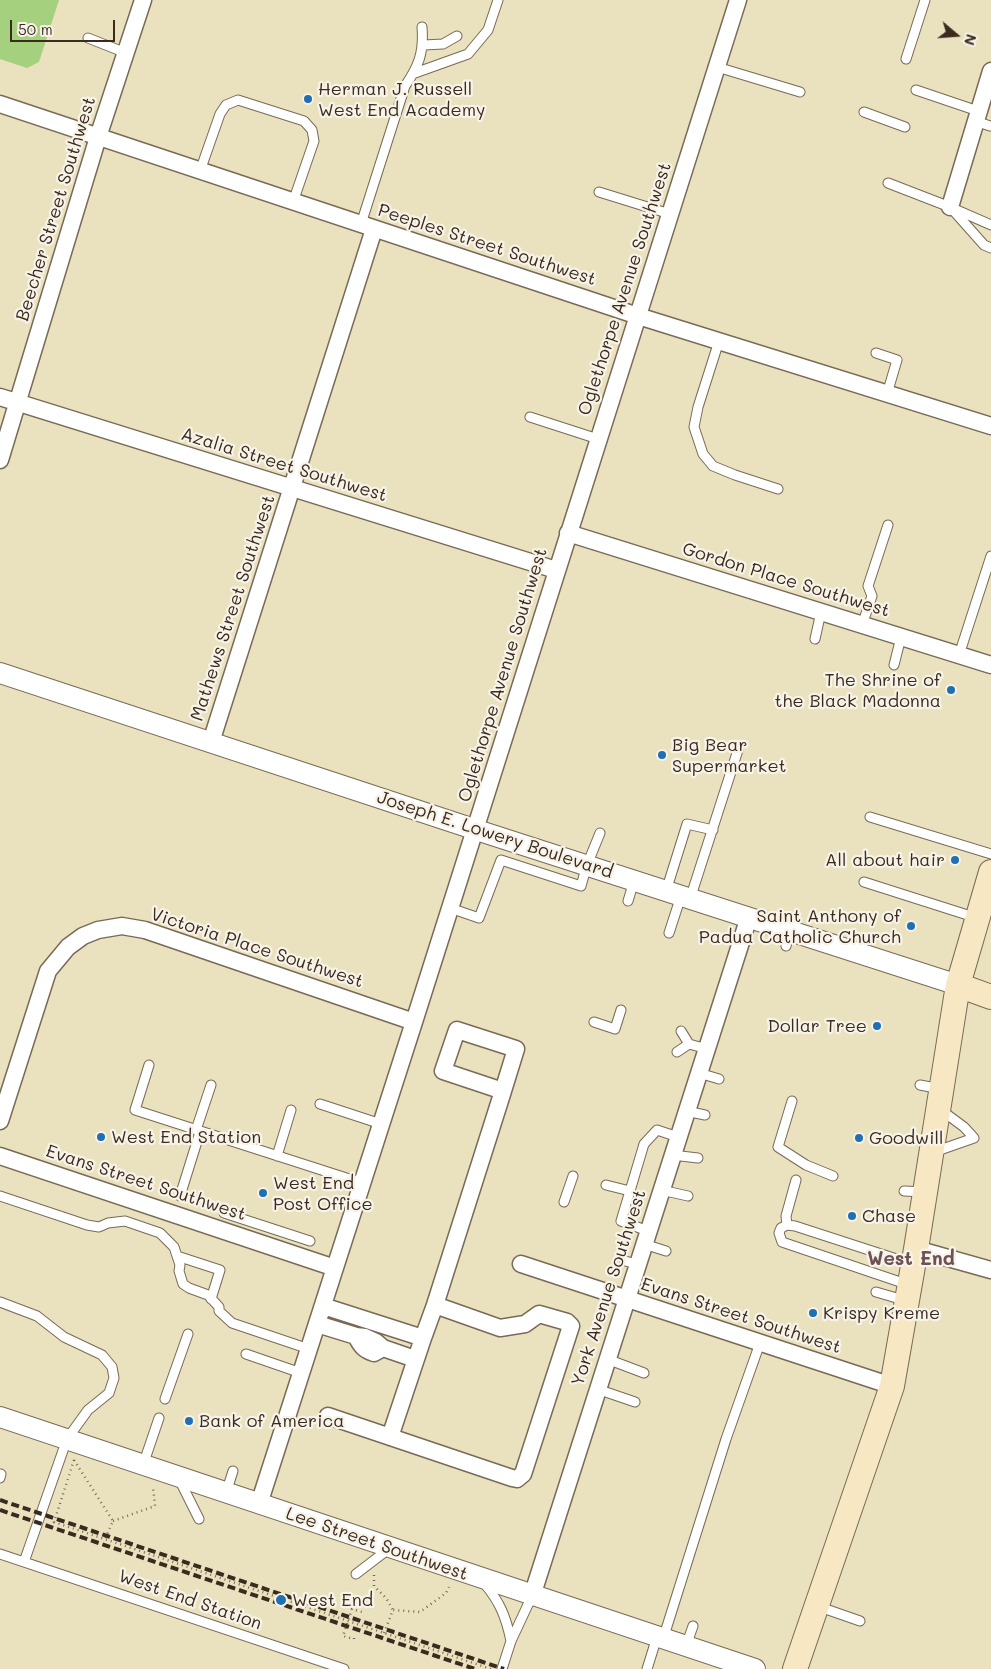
<!DOCTYPE html>
<style>
body{margin:0}
#map{position:relative;width:991px;height:1669px;overflow:hidden;background:#eae1bf;font-family:Mali,sans-serif}
canvas{display:block}
.north{position:absolute;left:931px;top:10px;width:50px;height:50px;-webkit-text-stroke:4px #f7f3e8;paint-order:stroke;rotate:108deg;font-size:14px;font-weight:700;line-height:20px;text-align:center;color:#3b2a1e}
.north::after{content:'';display:block;margin:auto;width:18px;height:22px;background:#3b2a1e;clip-path:polygon(50% 0,100% 100%,50% 72%,0 100%)}
.scale{position:absolute;left:10px;top:20px;width:105px;height:22px;box-sizing:border-box;border:2px solid #3b2a1e;border-top:0;padding-left:6px;font-size:15px;line-height:18px;white-space:nowrap;color:#3b2a1e;-webkit-text-stroke:4px #f7f3e8;paint-order:stroke}
</style>
<div id="map">
<canvas width="991" height="1669"></canvas>
<div class="north">N</div>
<div class="scale">50 m</div>
</div>
<script>
const c = document.querySelector('canvas').getContext('2d');
c.lineJoin = 'round';
function fillPath(path, color) { c.fillStyle = color; c.fill(path, 'evenodd'); }
function strokePath(path, color, width, dash) { c.strokeStyle = color; c.lineWidth = width; c.lineCap = dash ? 'butt' : 'round'; c.setLineDash(dash || []); c.stroke(path); }
function write(font, color, halo, rows, align = 'center') {
  c.font = font + ' Mali,sans-serif'; c.lineWidth = 4.5; c.setLineDash([]); c.textBaseline = 'middle'; c.strokeStyle = halo; c.fillStyle = color; for (const [text, x, y, turn = 0] of rows) {
    c.save(); c.translate(x, y); c.rotate((+turn || 0) * Math.PI / 180); c.textAlign = isNaN(turn) ? turn : align; if (halo) c.strokeText(text, 0, 0); c.fillText(text, 0, 0); c.restore();
  }
}
fillPath(new Path2D(`
 M0 0H59L39 62 27 68 0 59Z`), '#a5d07d');
const service = new Path2D(`
 M88 38 126 53
 M424 45 443 44 457 36
 M906 59 925 0
 M717 67 800 92
 M415 73 468 54 488 30 498 0
 M916 90 978 111
 M864 112 905 127
 M975 121 990 126
 M200 171 220 114 226 105 238 100 304 121 312 130 314 141 293 202
 M888 183 950 207 991 225
 M599 192 670 214
 M952 209 984 245 991 248
 M361 224 405 86C419 66 424 52 422 27
 M719 341 698 407 694 427 703 454 713 466 735 475 778 489
 M876 353 897 360 887 394
 M530 417 598 439
 M862 625 872 596 868 586 888 525
 M815 639 821 612
 M959 655 991 556
 M894 665 901 637
 M870 817 991 854
 M864 882 977 918
 M666 891 687 824 713 830
 M690 899 738 750
 M628 901 634 881
 M450 908 479 918 501 860 581 886 587 865 600 833
 M669 933 681 896
 M786 946 790 931
 M594 1022 615 1029 621 1010
 M681 1031 689 1044 707 1049
 M677 1052 689 1044
 M149 1065 135 1110 362 1183
 M699 1073 719 1079
 M920 1085 941 1089
 M792 1101 778 1147 806 1165 833 1176
 M320 1104 381 1124
 M686 1111 705 1115
 M196 1130 211 1085
 M934 1152 974 1138 964 1127 941 1110
 M672 1155 698 1158
 M277 1156 291 1110
 M606 1185 630 1191
 M661 1190 688 1196
 M904 1191 924 1192
 M0 1196 87 1225 99 1227 108 1223 125 1221 160 1233 174 1247 180 1265 179 1271 183 1284 189 1288 208 1295 219 1307V1311L232 1323 309 1349
 M180 1196 200 1132
 M564 1202 573 1176
 M224 1213 310 1241
 M787 1225 786 1216 796 1180
 M648 1231 621 1221 644 1144 657 1130 678 1137
 M644 1244 666 1251
 M177 1256 220 1270 211 1299
 M625 1261 637 1264
 M909 1285 782 1242 779 1233 781 1228 787 1225 795 1226 912 1264
 M876 1292 907 1301
 M0 1302 37 1316 64 1337 102 1355 112 1367 114 1378 109 1393 88 1410 67 1439 24 1562
 M246 1354 301 1373
 M607 1359 644 1373
 M597 1389 635 1402
 M165 1399 188 1334
 M143 1465 159 1418
 M0 1478 1 1474
 M179 1479 199 1519
 M226 1493 233 1471
 M0 1554 344 1669
 M356 1574 390 1548
 M484 1583C500 1602 506 1617 511 1641
 M817 1606 860 1621
 M663 1639 726 1439 760 1343
 M686 1646 693 1626
 M502 1669 511 1641 532 1596
 M647 1669 657 1637`);
const minor = new Path2D(`
 M0 104 638 316 991 426
 M950 207 991 71
 M0 397 556 570
 M0 460 98 137 143 0
 M568 533 991 665
 M211 742 374 229
 M457 1030 516 1049 503 1091 443 1071Z
 M0 1121 48 971 68 947 83 936 98 930 122 926 145 930 414 1022
 M0 1156 335 1268
 M916 1249 991 1270
 M521 1264 892 1386
 M323 1306 423 1338
 M317 1324 356 1336 365 1337 376 1342 383 1348 415 1359
 M356 1336C361 1346 364 1350 374 1353L383 1348
 M328 1416 512 1478 517 1479 523 1474 571 1326 567 1322 539 1314 525 1324 500 1328 435 1305
 M390 1437 423 1338 435 1305 503 1091
 M259 1504 414 1022 738 0
 M532 1596 749 917`);
const tertiary = new Path2D(`
 M0 673 489 834 958 985
 M0 1417 755 1669`);
const secondary = new Path2D(`
 M958 985 991 997
 M795 1669 892 1386 916 1249 958 985 991 872`);
strokePath(service, '#786a56', 11);
strokePath(minor, '#786a56', 19);
strokePath(tertiary, '#786a56', 22);
strokePath(secondary, '#786a56', 26);
strokePath(new Path2D(`
 M74 1460 54 1522 491 1669
 M74 1460 113 1521 105 1539
 M113 1521 155 1506 153 1487
 M374 1575V1586L386 1598 393 1610
 M384 1633 393 1610 420 1612 446 1593 449 1587
 M354 1638V1639L343 1636 352 1609 362 1612V1613`), '#786a56', 2.5, [1, 4]);
strokePath(service, '#fff', 9);
strokePath(minor, '#fff', 16);
strokePath(tertiary, '#fff', 20);
strokePath(secondary, '#f7e8c3', 24);
strokePath(new Path2D(`
 M0 1500 504 1669
 M0 1510 475 1669`), '#3b2a1e', 4, [8, 4]);
for (const [x, y, r, color] of [
 [308,99,5,"#1f6fb2"],
 [951,690,5,"#1f6fb2"],
 [662,755,5,"#1f6fb2"],
 [955,860,5,"#1f6fb2"],
 [911,926,5,"#1f6fb2"],
 [877,1026,5,"#1f6fb2"],
 [101,1137,5,"#1f6fb2"],
 [859,1138,5,"#1f6fb2"],
 [263,1193,5,"#1f6fb2"],
 [852,1216,5,"#1f6fb2"],
 [813,1313,5,"#1f6fb2"],
 [189,1421,5,"#1f6fb2"],
 [281,1600,6,"#1f6fb2"]
]) { const dot = new Path2D(); dot.arc(x, y, r, 0, 2 * Math.PI); c.fillStyle = color; c.fill(dot); strokePath(dot, '#f7f3e8', 2); }
write('18px', '#3b2a1e', '#f7f3e8', [
 ["Herman J. Russell",318,89],
 ["West End Academy",318,110],
 ["The Shrine of",941,680,"right"],
 ["the Black Madonna",941,701,"right"],
 ["Big Bear",672,745],
 ["Supermarket",672,766],
 ["All about hair",945,860,"right"],
 ["Saint Anthony of",901,916,"right"],
 ["Padua Catholic Church",901,937,"right"],
 ["Dollar Tree",867,1026,"right"],
 ["West End Station",111,1137],
 ["Goodwill",869,1138],
 ["West End",273,1183],
 ["Post Office",273,1204],
 ["Chase",862,1216],
 ["Krispy Kreme",823,1313],
 ["Bank of America",199,1421],
 ["West End",292,1600]
], 'left');
write('18px', '#3b2a1e', '#f7f3e8', [
 ["Beecher Street Southwest",56,209,-73],
 ["Peeples Street Southwest",487,245,18],
 ["Oglethorpe Avenue Southwest",625,289,-72],
 ["Azalia Street Southwest",284,465,17],
 ["Gordon Place Southwest",786,580,17],
 ["Mathews Street Southwest",233,608,-72],
 ["Oglethorpe Avenue Southwest",503,675,-73],
 ["Joseph E. Lowery Boulevard",495,835,18],
 ["Victoria Place Southwest",257,948,18],
 ["Evans Street Southwest",146,1183,18],
 ["York Avenue Southwest",609,1288,-72],
 ["Evans Street Southwest",741,1316,18],
 ["Lee Street Southwest",377,1544,19],
 ["West End Station",190,1600,19]
]);
write('bold 19px', '#6e5157', '#f7f3e8', [
 ["West End",911,1259]
]);
</script>
